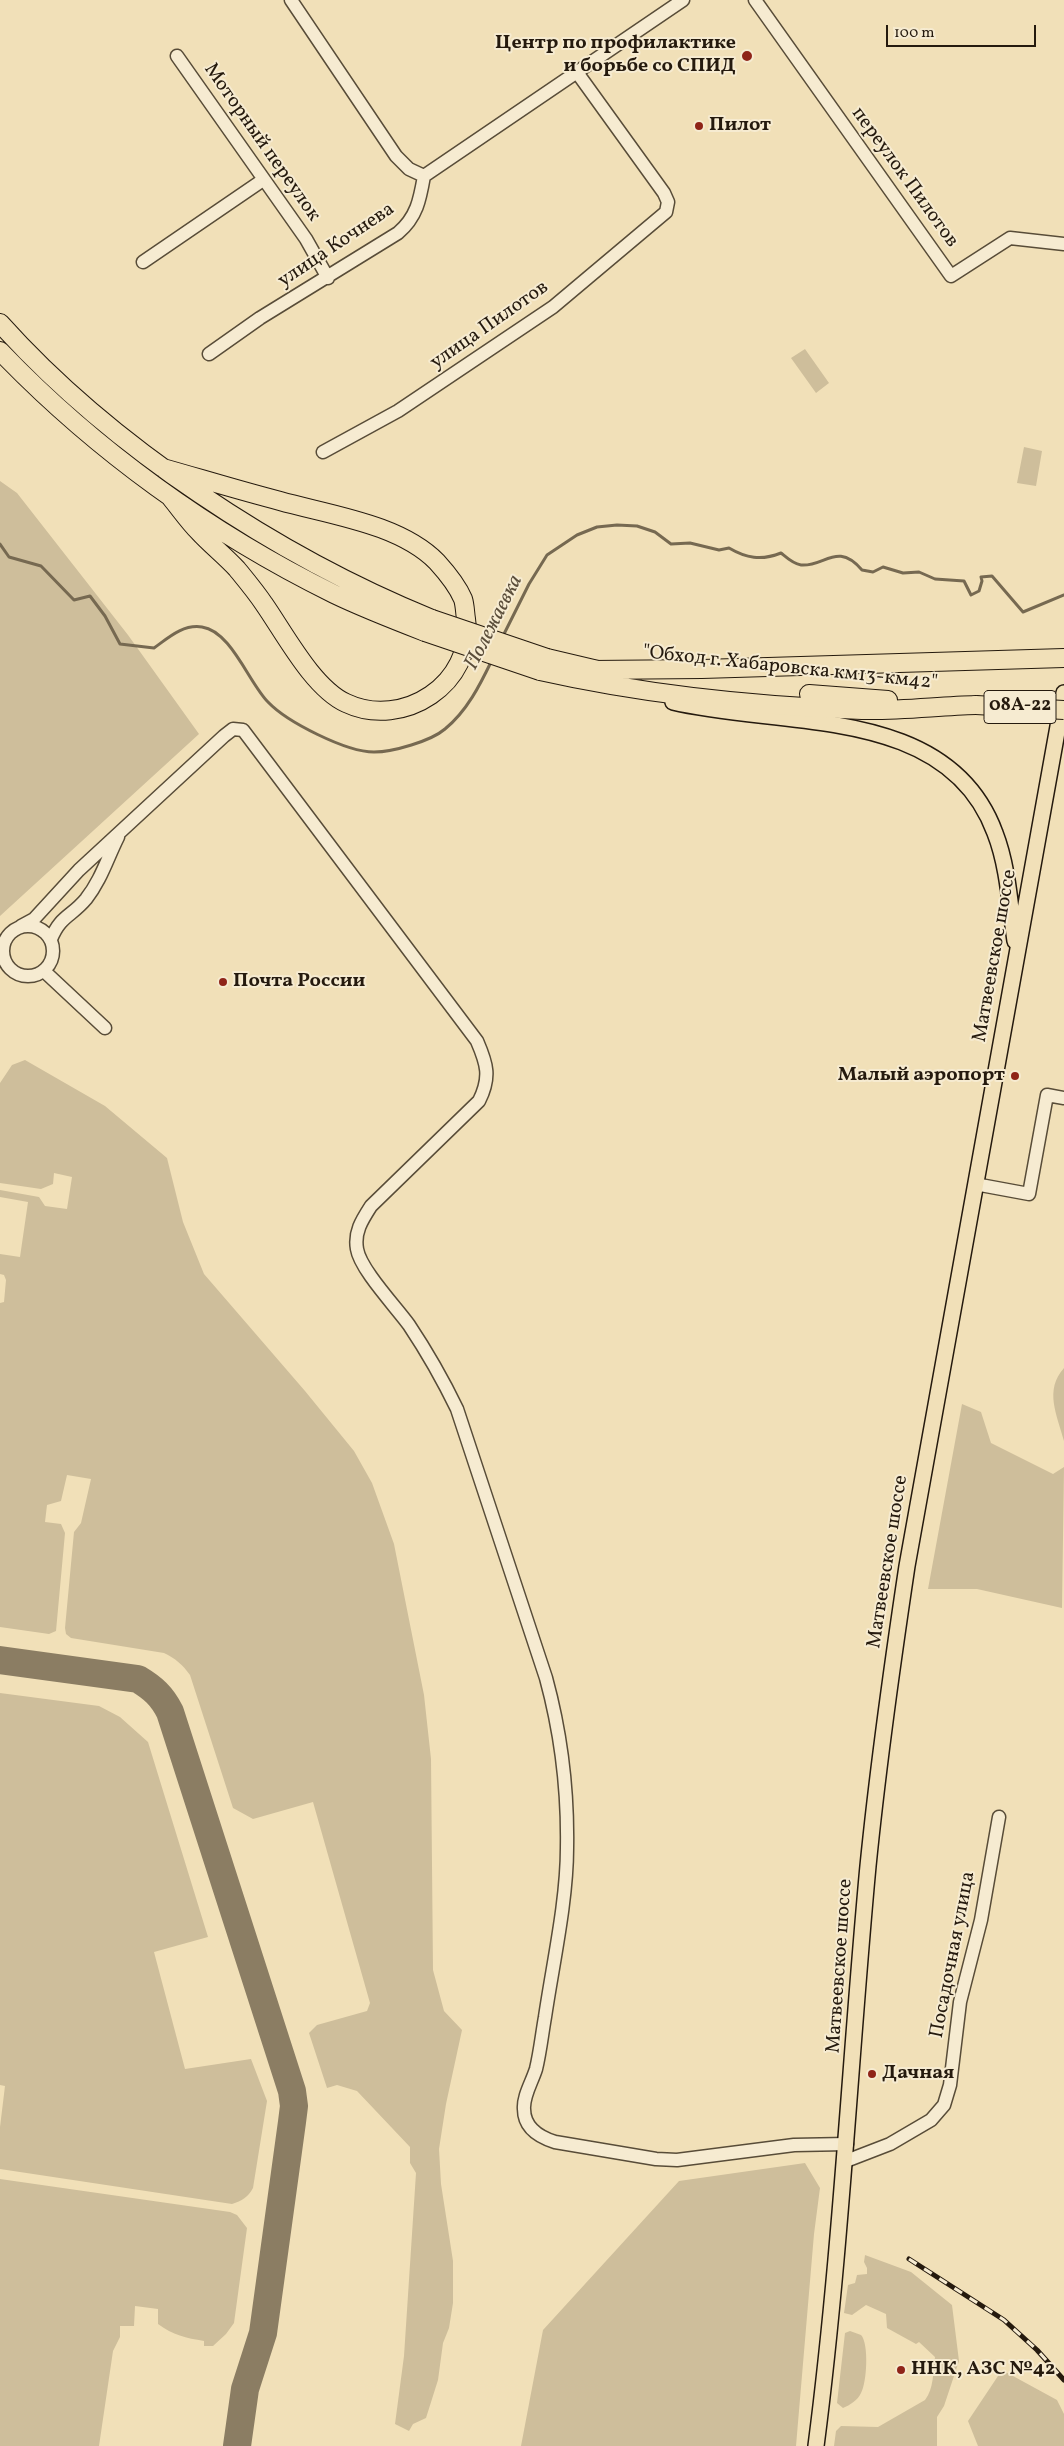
<!DOCTYPE html>
<meta charset="utf-8">
<style>
body{margin:0}
#map{position:relative;width:1064px;height:2446px;overflow:hidden;background:#f1e0b8;font-family:Vollkorn,serif}
canvas{display:block}
.scale{position:absolute;left:886px;top:25px;width:150px;height:22px;box-sizing:border-box;border:2px solid #251a0e;border-top:0;padding-left:6px;font-size:15px;line-height:18px;white-space:nowrap;color:#251a0e;-webkit-text-stroke:4px #f6ebd1;paint-order:stroke}
</style>
<div id="map">
<canvas width="1064" height="2446"></canvas>
<div class="scale">100 m</div>
</div>
<script>
const c = document.querySelector('canvas').getContext('2d');
c.lineJoin = 'round';
function fillPath(path, color) { c.fillStyle = color; c.fill(path, 'evenodd'); }
function strokePath(path, color, width, dash) { c.strokeStyle = color; c.lineWidth = width; c.lineCap = dash ? 'butt' : 'round'; c.setLineDash(dash || []); c.stroke(path); }
function write(font, color, halo, rows, align = 'center') {
  c.font = font + ' Vollkorn,serif'; c.lineWidth = 4; c.setLineDash([]); c.textBaseline = 'middle'; c.strokeStyle = halo; c.fillStyle = color; for (const [text, x, y, turn = 0] of rows) {
    c.save(); c.translate(x, y); c.rotate((+turn || 0) * Math.PI / 180); c.textAlign = isNaN(turn) ? turn : align; if (halo) c.strokeText(text, 0, 0); c.fillText(text, 0, 0); c.restore();
  }
}
fillPath(new Path2D(`
 M805 349 829 383 816 393 791 358Z
 M1024 447 1042 451 1036 486 1017 483Z
 M0 481 17 493 128 635 199 734 0 916Z
 M25 1060 105 1106 167 1158 183 1222 204 1274 305 1391 354 1451 372 1483 394 1544 424 1695 431 1759 433 1970 444 2011 462 2030 446 2104 439 2149 441 2184 453 2261V2303L449 2328 443 2343 438 2380 426 2418 413 2424 409 2431 395 2424 404 2356 416 2173 410 2163V2147L357 2091 337 2085 327 2088 309 2033 317 2025 367 2011 370 2003 313 1802 253 1819 233 1808 190 1675C183 1665 175 1658 164 1653L71 1638 66 1634 65 1628 74 1532 81 1523 91 1479 67 1475 61 1501 47 1505 45 1522 61 1524 65 1533 56 1631 49 1634 0 1627V1303L4 1302 6 1280 4 1275 0 1274V1254L20 1257 28 1202 0 1197V1190L39 1197 45 1206 67 1209 72 1177 54 1173 53 1184 41 1189 0 1183V1083L12 1065Z
 M1064 1368V1441C1057 1415 1044 1390 1064 1368Z
 M962 1404 981 1412 991 1443 1053 1474 1064 1467 1062 1608 977 1589H928Z
 M0 1693 99 1706 120 1717 148 1742 208 1937 154 1952 185 2069 251 2059 267 2101 253 2188C248 2197 242 2201 232 2204L0 2169V2127L5 2086 0 2085Z
 M805 2163 820 2188 814 2234 796 2446H521L543 2330 679 2181Z
 M0 2179 230 2212 237 2215 247 2228 234 2323 226 2334 213 2346H204V2341C186 2338 173 2335 158 2324V2309L135 2306 134 2326H120V2337L113 2351 99 2446H0Z
 M865 2255 911 2272 952 2305 959 2361 944 2406 937 2417V2446H834L836 2431 841 2426 878 2427 925 2400C934 2389 933 2371 935 2357L919 2342 916 2344 887 2328 886 2314 866 2305 852 2315 844 2313 848 2285 855 2283 857 2275 867 2274V2268L864 2262Z
 M850 2331 861 2335C869 2343 867 2383 861 2393 858 2400 850 2405 843 2408L837 2403 845 2333Z
 M1002 2370 1057 2400 1064 2414V2446H978L968 2421Z`), '#cebe9b');
strokePath(new Path2D(`
 M0 544 9 557 41 566 74 600 90 596 105 616 120 644 154 648C168 638 183 624 202 627 231 631 249 683 268 702 287 722 346 752 374 752 393 752 431 741 445 729 467 711 480 685 492 660
 M503 636 529 584 547 555 577 535 597 527 617 525 637 526 655 532 671 544 690 543 719 550 729 548C746 558 761 561 781 553 787 558 793 564 801 565 825 567 837 541 862 570L873 572 883 567 903 573 919 572 935 579 964 581 971 595 979 591 982 581 981 577 992 576 1023 612 1064 595`), '#766951', 3);
strokePath(new Path2D(`
 M0 1660 138 1679C153 1688 162 1696 170 1712L292 2091 294 2106 292 2122 263 2333 245 2389 237 2446`), '#8b7d63', 28);
const minor = new Path2D(`
 M291 0 396 156 409 169 424 176
 M755 0 951 276 1010 238 1064 244
 M177 56 306 239 328 278
 M143 262 263 180
 M209 354 260 318 398 233C417 217 420 199 424 176L683 0
 M323 452 398 411 553 307 666 212 668 202 664 193 576 71
 M3 951a25 25 0 1 1 50 0a25 25 0 1 1-50 0Z
 M21 926 34 919 79 870 224 736 233 729 243 730 477 1041C487 1064 491 1077 479 1101L371 1206C362 1220 354 1232 357 1249 360 1269 396 1307 409 1325 427 1352 443 1380 457 1409L546 1678C561 1733 568 1791 567 1848 567 1901 553 1963 545 2017 542 2034 540 2053 536 2069 532 2082 523 2096 524 2109 524 2128 539 2137 555 2142L656 2159 677 2160 794 2145 847 2144
 M51 939C61 915 71 917 86 899 101 880 107 859 118 837
 M44 971 105 1028
 M975 1184 1029 1194 1047 1095 1064 1098
 M846 2161 890 2144 931 2120 944 2105 950 2085 960 2002 981 1920 999 1817`);
const major = new Path2D(`
 M673 702C781 728 948 704 995 833 1008 866 1010 906 1015 941
 M816 2446C841 2253 850 2059 868 1866 878 1766 892 1666 907 1566L1064 693`);
const highway = new Path2D(`
 M0 323C110 446 279 557 432 619
 M0 351C95 450 210 533 334 594 363 608 394 620 425 632
 M163 468C202 479 241 491 280 501 330 515 400 524 437 562 447 573 457 585 463 599 465 605 465 613 466 619 475 683 403 730 346 703 313 688 285 634 264 604 256 592 246 580 237 569 225 556 211 545 199 532 189 522 180 509 171 498
 M547 658 602 671
 M591 670 702 669 1064 658
 M540 671C642 694 757 706 862 710 900 711 938 706 976 705
 M809 694 888 700`);
strokePath(minor, '#584c38', 15);
strokePath(major, '#251a0e', 18);
strokePath(highway, '#251a0e', 20);
strokePath(minor, '#f6ebd1', 12);
strokePath(major, '#f1e0b8', 15);
strokePath(highway, '#f1e0b8', 18);
const rail = new Path2D(`
 M909 2259 1004 2320 1037 2350 1064 2380`);
strokePath(rail, '#251a0e', 5);
strokePath(rail, '#f6ebd1', 3, [9]);
const highwayBridge = new Path2D(`
 M432 619 547 658
 M425 632 540 671
 M976 705 1064 710`);
strokePath(highwayBridge, '#251a0e', 20, []);
strokePath(highwayBridge, '#f1e0b8', 18);
for (const [x, y, r, color] of [
 [747,56,6,"#8f2418"],
 [699,126,5,"#8f2418"],
 [223,982,5,"#8f2418"],
 [1015,1076,5,"#8f2418"],
 [872,2074,5,"#8f2418"],
 [901,2370,5,"#8f2418"]
]) { const dot = new Path2D(); dot.arc(x, y, r, 0, 2 * Math.PI); c.fillStyle = color; c.fill(dot); strokePath(dot, '#f6ebd1', 2); }
for (const [x, y, w] of [
 [1020,707,72]
]) { const box = new Path2D(); box.roundRect(x - w / 2, y - 16.5, w, 33, 4); c.fillStyle = '#f6ebd1'; c.fill(box); strokePath(box, '#251a0e', 1); }
write('bold 19px', '#251a0e', null, [
 ["08А-22",1020,707]
]);
write('bold 20px', '#251a0e', '#f6ebd1', [
 ["Центр по профилактике",736,44,"right"],
 ["и борьбе со СПИД",736,67,"right"],
 ["Пилот",709,126],
 ["Почта России",233,982],
 ["Малый аэропорт",1005,1076,"right"],
 ["Дачная",882,2074],
 ["ННК, АЗС №42",911,2370]
], 'left');
write('20px', '#251a0e', '#f6ebd1', [
 ["Моторный переулок",261,143,55],
 ["переулок Пилотов",904,178,54],
 ["улица Кочнева",337,246,-34],
 ["улица Пилотов",490,326,-35],
 ["\"Обход г. Хабаровска км13-км42\"",790,669,6],
 ["Матвеевское шоссе",996,956,-80],
 ["Матвеевское шоссе",889,1562,-81],
 ["Посадочная улица",954,1955,-79],
 ["Матвеевское шоссе",841,1966,-86]
]);
write('italic 21px', '#5b4e3b', '#f6ebd1', [
 ["Полежаевка",495,623,-63]
]);
</script>
